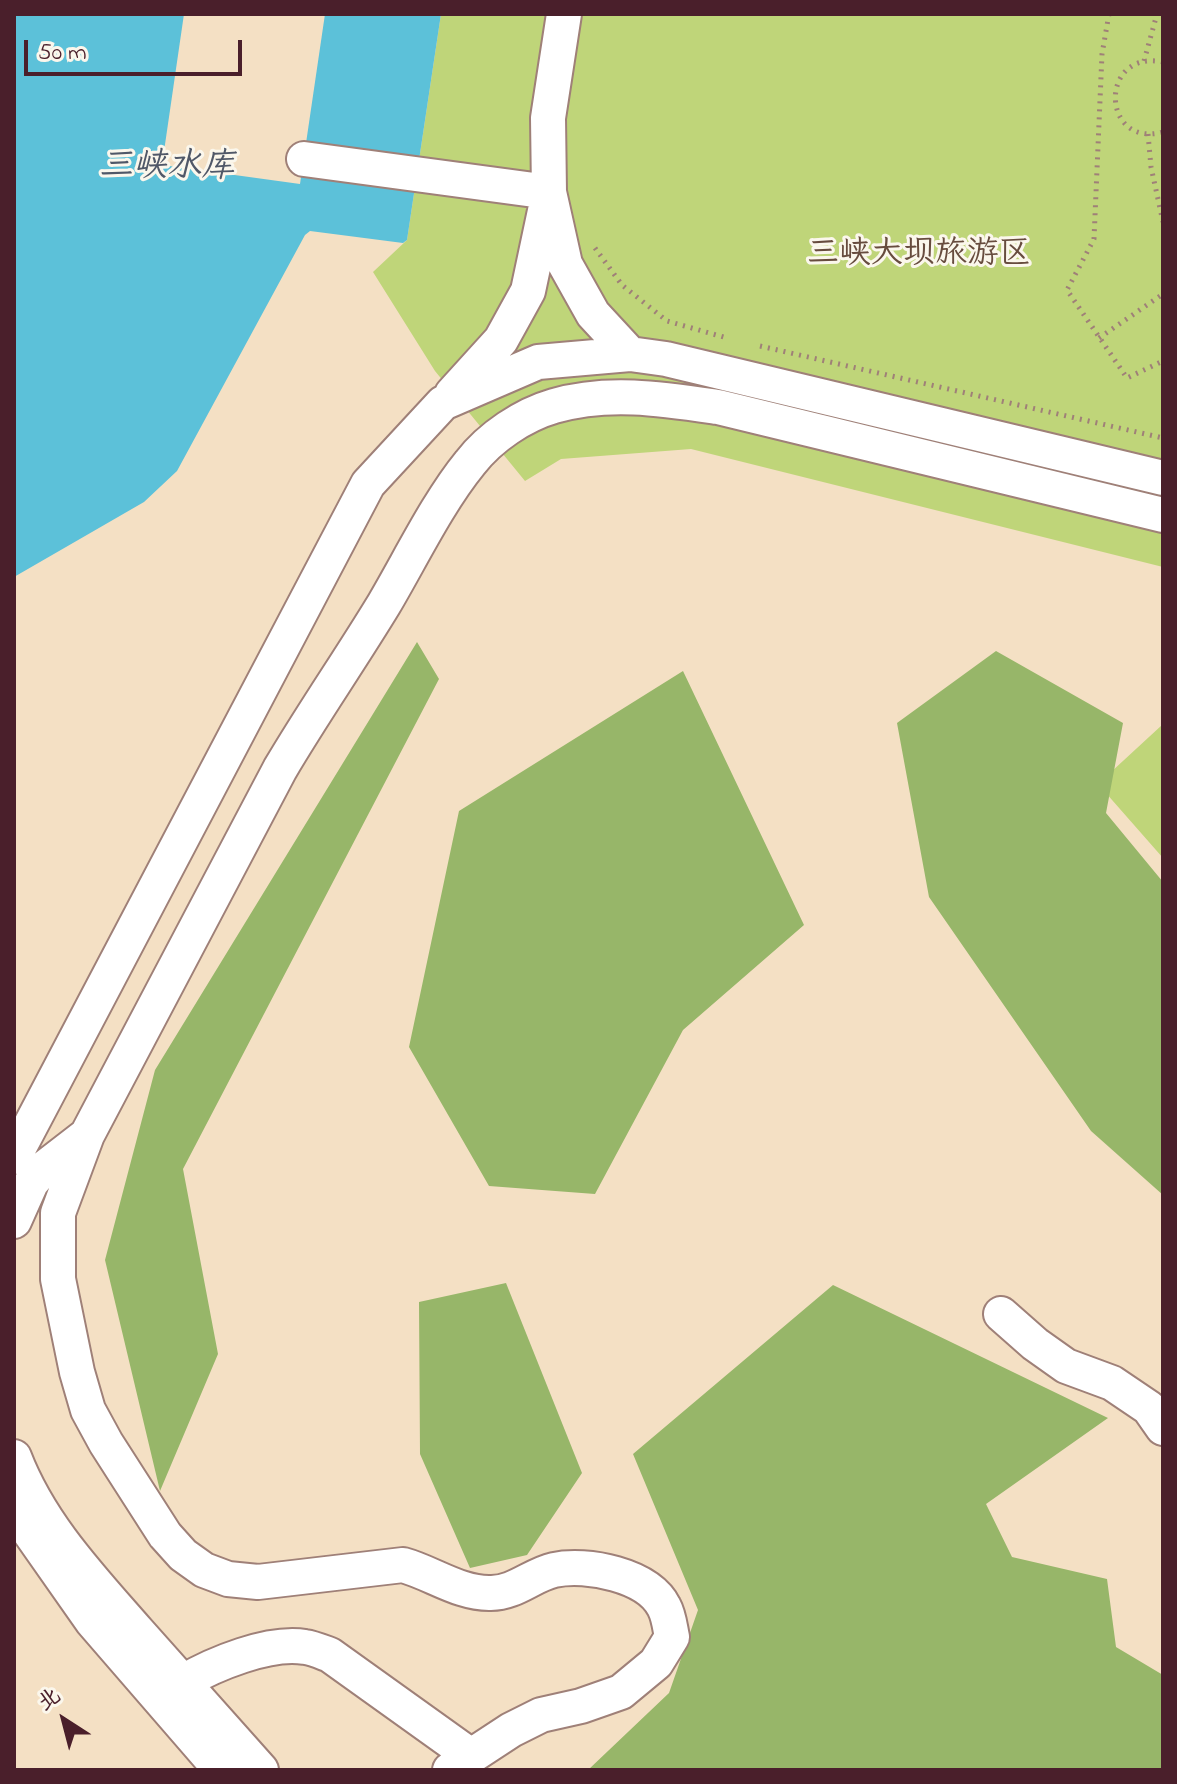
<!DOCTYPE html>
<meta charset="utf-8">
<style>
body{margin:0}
#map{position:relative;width:1177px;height:1784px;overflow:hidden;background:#f4e0c4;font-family:"Indie Flower","LXGW WenKai TC",sans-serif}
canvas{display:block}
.frame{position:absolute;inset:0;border:16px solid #4a1f2b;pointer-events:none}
.north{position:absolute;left:24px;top:1680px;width:80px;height:80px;-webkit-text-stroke:6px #fbf7ec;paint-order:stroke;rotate:324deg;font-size:22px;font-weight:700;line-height:32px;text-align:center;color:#4a1f2b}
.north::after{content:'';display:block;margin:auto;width:28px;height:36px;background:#4a1f2b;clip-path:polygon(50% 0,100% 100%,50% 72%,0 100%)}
.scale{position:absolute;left:24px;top:40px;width:218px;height:36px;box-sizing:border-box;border:4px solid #4a1f2b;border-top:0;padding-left:10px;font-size:24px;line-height:28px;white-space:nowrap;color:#4a1f2b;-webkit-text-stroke:6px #fbf7ec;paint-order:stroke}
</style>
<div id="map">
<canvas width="1177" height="1784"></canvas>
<div class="frame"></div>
<div class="north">北</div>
<div class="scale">50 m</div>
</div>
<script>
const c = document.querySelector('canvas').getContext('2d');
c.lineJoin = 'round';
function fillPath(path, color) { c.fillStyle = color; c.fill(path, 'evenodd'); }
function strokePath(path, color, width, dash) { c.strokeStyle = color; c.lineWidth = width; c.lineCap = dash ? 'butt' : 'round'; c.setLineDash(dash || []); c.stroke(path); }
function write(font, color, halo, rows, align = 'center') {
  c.font = font + ' "Indie Flower","LXGW WenKai TC",sans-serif'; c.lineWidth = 6; c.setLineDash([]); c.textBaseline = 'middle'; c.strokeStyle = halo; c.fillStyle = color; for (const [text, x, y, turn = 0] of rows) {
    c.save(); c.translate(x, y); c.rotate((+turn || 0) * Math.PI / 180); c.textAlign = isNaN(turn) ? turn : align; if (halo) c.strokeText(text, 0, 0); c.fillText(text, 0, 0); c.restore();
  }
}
fillPath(new Path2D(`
 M441 14H1163V567L691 449 561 459 525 481 435 371 373 272 407 240Z
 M1163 719V858L1098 784 1162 725Z`), '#bfd579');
fillPath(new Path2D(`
 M417 642 439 679 183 1169 218 1354 160 1491 105 1260 155 1070Z
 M996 651 1123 723 1106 813 1163 882V1195L1091 1131 929 897 897 723Z
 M683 671 804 925 683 1030 595 1194 489 1186 409 1047 459 811Z
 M506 1283 582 1473 527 1555 470 1568 420 1454 419 1302Z
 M833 1285 1108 1418 986 1504 1012 1557 1107 1579 1116 1647 1163 1675V1770H588L669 1693 698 1610 633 1454Z`), '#97b669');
fillPath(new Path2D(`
 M14 14H441L407 240 403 243 310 231 305 235 177 471 144 502 14 577Z`), '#5cc1d9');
fillPath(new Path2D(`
 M184 14H325L300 184 162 165Z`), '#f4e0c4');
const minor = new Path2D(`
 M564 14 548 118 549 192 565 264 593 314 630 354
 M304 159 549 192 528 291 501 340 452 394
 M87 1135 58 1213V1279L77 1372 88 1410 106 1443 165 1535 183 1555 204 1570 228 1579 258 1582 403 1565C432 1573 460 1594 491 1593 515 1593 532 1575 554 1570 587 1563 648 1575 664 1607 669 1616 670 1628 672 1637L656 1663 621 1692 581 1706 541 1715 511 1730 450 1770
 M14 1157 368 484 443 403 538 362 630 354 666 359 1163 478
 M14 1221 31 1183 43 1169 87 1135 280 769C313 713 350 660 384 604 410 560 438 502 470 463 490 437 523 415 554 406 608 390 664 399 718 407L1163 515
 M1001 1314 1035 1344 1066 1366 1112 1383 1149 1408 1163 1428
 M14 1457C40 1525 91 1578 138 1632 179 1678 220 1724 261 1770
 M14 1510 92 1621 221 1770
 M183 1682C214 1664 269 1641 305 1647 313 1648 322 1652 330 1655L471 1756`);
strokePath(minor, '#9f8078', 38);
strokePath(new Path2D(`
 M1109 14 1102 54 1094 239 1067 290 1127 378 1163 361
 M1144 61 1157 14
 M1163 62C1098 49 1101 149 1163 132
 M1148 134 1151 167 1163 222
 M595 248 622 285 667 321 727 338
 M1099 338 1163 294
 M760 346 1163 438`), '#9f8078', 5, [2, 6]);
strokePath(minor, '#fff', 34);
write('32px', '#674c3e', '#fbf7ec', [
 ["三峡大坝旅游区",919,257]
]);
write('italic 34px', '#505868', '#fbf7ec', [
 ["三峡水库",167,169]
]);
</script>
